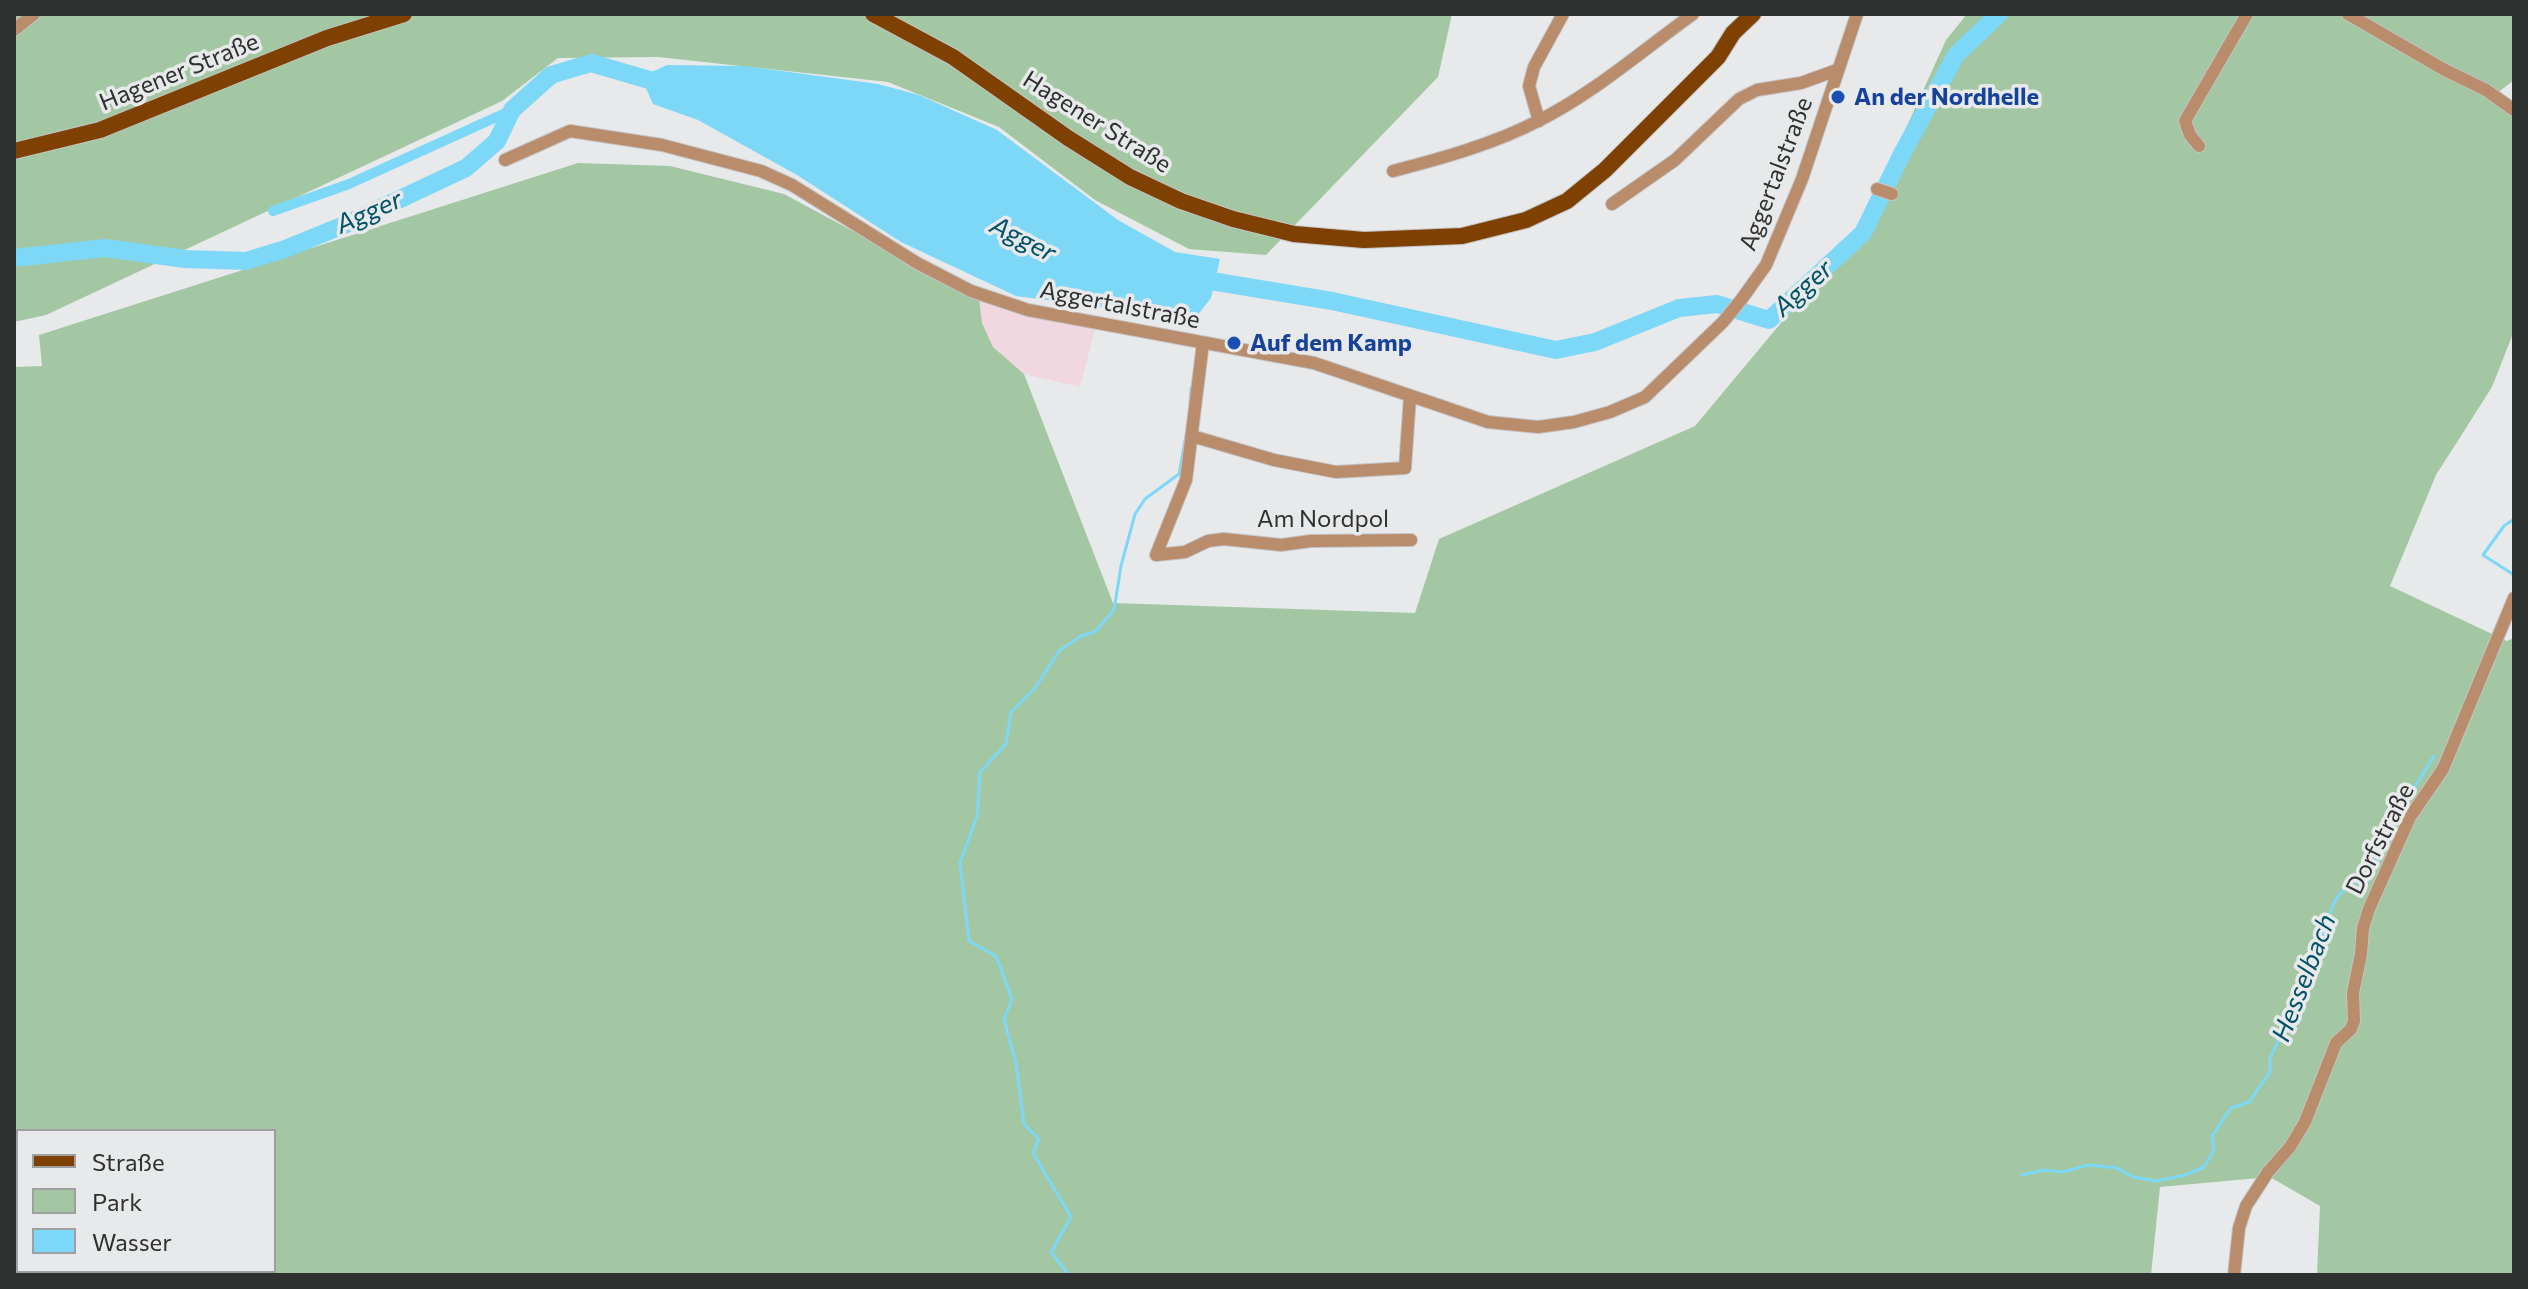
<!DOCTYPE html>
<meta charset="utf-8">
<style>
body{margin:0}
#map{position:relative;width:2528px;height:1289px;overflow:hidden;background:#e8e9eb;font-family:Commissioner,sans-serif}
canvas{display:block}
.frame{position:absolute;inset:0;border:16px solid #2f3030;pointer-events:none}
.legend{position:absolute;left:16px;top:1129px;width:260px;height:144px;box-sizing:border-box;background:#e8e9eb;border:2px solid #9e9fa0;margin:0;padding:10px 14px;list-style:none;font-size:24px;color:#2f3030}
.legend li{display:flex;align-items:center;gap:16px;height:40px}
.legend b{width:40px;border:2px solid #9e9fa0}
</style>
<div id="map">
<canvas width="2528" height="1289"></canvas>
<div class="frame"></div>
<ul class="legend">
<li><b style="height:10px;background:#7f4101"></b>Straße</li>
<li><b style="height:22px;background:#a2c7a2"></b>Park</li>
<li><b style="height:22px;background:#7dd8f7"></b>Wasser</li>
</ul>
</div>
<script>
const c = document.querySelector('canvas').getContext('2d');
c.lineJoin = 'round';
function fillPath(path, color) { c.fillStyle = color; c.fill(path, 'evenodd'); }
function strokePath(path, color, width, dash) { c.strokeStyle = color; c.lineWidth = width; c.lineCap = dash ? 'butt' : 'round'; c.setLineDash(dash || []); c.stroke(path); }
function write(font, color, halo, rows, align = 'center') {
  c.font = font + ' Commissioner,sans-serif'; c.lineWidth = 7; c.setLineDash([]); c.textBaseline = 'middle'; c.strokeStyle = halo; c.fillStyle = color; for (const [text, x, y, turn = 0] of rows) {
    c.save(); c.translate(x, y); c.rotate((+turn || 0) * Math.PI / 180); c.textAlign = isNaN(turn) ? turn : align; if (halo) c.strokeText(text, 0, 0); c.fillText(text, 0, 0); c.restore();
  }
}
fillPath(new Path2D(`
 M979 299 1096 326 1080 387 1024 374 993 347 982 323Z`), '#f1d8e0');
fillPath(new Path2D(`
 M14 14H1452L1438 77 1266 255 1189 249 1095 200 999 127 888 82 658 57 558 58 502 101 46 315 14 322Z
 M1967 14H2345L2514 112V331L2492 387 2436 475 2390 586 2507 641 2514 638V1275H2317L2320 1206 2270 1177 2160 1187 2151 1275H14V367L42 366 39 335 578 163 670 166 784 194 979 299 982 323 993 347 1024 374 1113 603 1415 613 1439 539 1695 426 1861 227 1946 40ZM18 1131H274V1271H18Z
 M2351 14H2514V80L2496 94Z`), '#a2c7a2');
fillPath(new Path2D(`
 M667 65 745 66 878 84 919 95 997 130 1118 220 1175 252 1220 259 1211 298 1197 316 1182 318 1016 296 901 242 797 175 698 120 653 104 641 77Z`), '#7dd8f7');
strokePath(new Path2D(`
 M1190 404 1191 388
 M2514 519 2504 526 2483 555 2514 575
 M2022 1175 2044 1170 2062 1172 2089 1165 2117 1168 2133 1177 2156 1181 2185 1175 2204 1167 2214 1150 2212 1136 2231 1108 2249 1102 2270 1072V1059L2290 1015 2291 998 2315 967V955L2334 902 2350 881 2363 884 2369 879 2403 806 2434 756
 M1069 1275 1051 1252 1071 1217 1033 1153 1039 1139 1024 1124 1016 1063 1004 1019 1012 999 996 956 969 941 960 863 977 816 980 772 1006 744 1011 712 1035 688 1060 650 1081 636 1095 632 1114 610 1121 566 1135 514 1145 499 1179 474 1186 435`), '#7dd8f7', 3);
strokePath(new Path2D(`
 M273 211 349 184 512 110`), '#7dd8f7', 10);
strokePath(new Path2D(`
 M14 258 105 248 185 259 246 261 285 249 349 223 466 168 497 141 512 110 551 75 591 63 663 84
 M1193 278 1332 301 1556 350 1595 342 1679 308 1717 304 1769 320 1863 233 1903 152 1956 55 1999 14`), '#7dd8f7', 18);
const minor = new Path2D(`
 M2348 14 2443 69 2486 90 2514 110
 M14 30 34 14
 M1539 121 1529 86 1534 67 1563 14
 M2199 146 2190 135 2185 121 2247 14
 M505 160 570 131 662 145 761 171 792 185 917 263 971 291 1028 310 1314 363 1488 422 1538 427 1574 422 1610 412 1645 397 1723 322 1741 300 1766 265 1802 179 1857 14
 M1393 171C1443 158 1494 144 1540 120 1595 92 1643 50 1693 14
 M1877 189 1892 194
 M1612 204 1675 160 1739 99 1757 90 1801 83 1837 70
 M1203 343 1186 480 1156 555 1185 552 1208 541 1224 539 1281 545 1311 541 1411 540
 M1192 436 1274 460 1336 472 1405 468 1410 396
 M2234 1275 2239 1228 2246 1206 2268 1172 2290 1147 2305 1122 2336 1043 2351 1029 2354 1021 2353 993 2361 954 2363 928 2369 909 2410 817 2443 769 2514 598`);
const major = new Path2D(`
 M873 14 953 57 1068 138 1130 177 1181 201 1233 219 1294 234 1364 240 1462 236 1526 220 1567 201 1605 170 1718 57 1733 33 1753 14
 M14 151 100 130 327 38 404 14`);
strokePath(minor, '#c3c4c6', 14);
strokePath(major, '#c3c4c6', 18);
strokePath(minor, '#b98c6c', 12);
strokePath(major, '#7f4101', 16);
for (const [x, y, r, color] of [
 [1838,97,8,"#1a4fb4"],
 [1234,343,8,"#1a4fb4"]
]) { const dot = new Path2D(); dot.arc(x, y, r, 0, 2 * Math.PI); c.fillStyle = color; c.fill(dot); strokePath(dot, '#e8e9eb', 3); }
write('24px', '#2f3030', '#e8e9eb', [
 ["Hagener Straße",179,72,-22],
 ["Hagener Straße",1097,122,32],
 ["Aggertalstraße",1776,174,-69],
 ["Aggertalstraße",1120,305,11],
 ["Am Nordpol",1323,519],
 ["Dorfstraße",2380,839,-63]
]);
write('bold 24px', '#164399', '#e8e9eb', [
 ["An der Nordhelle",1854,97],
 ["Auf dem Kamp",1250,343]
], 'left');
write('italic 26px', '#005267', '#e8e9eb', [
 ["Agger",369,212,-24],
 ["Agger",1023,239,27],
 ["Agger",1803,288,-42],
 ["Hesselbach",2304,978,-69]
]);
</script>
